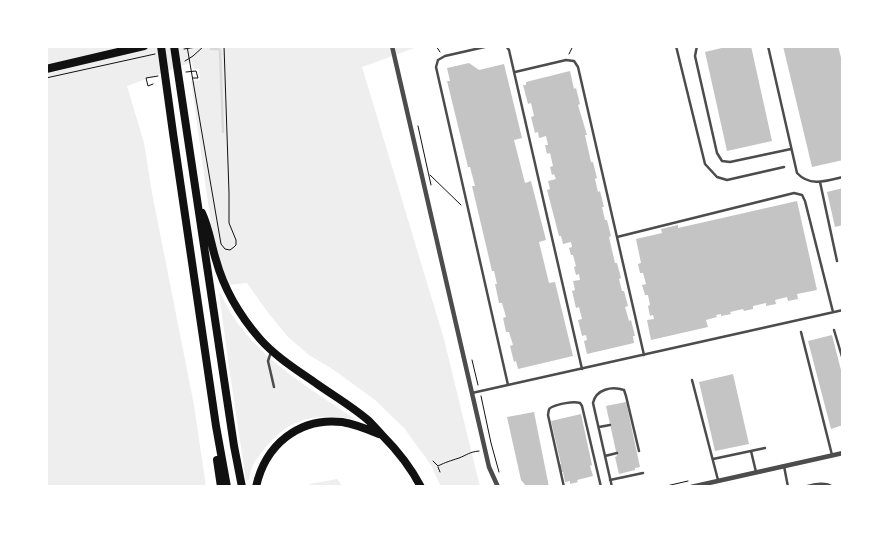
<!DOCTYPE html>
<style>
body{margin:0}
#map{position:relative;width:889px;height:533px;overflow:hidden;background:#fff;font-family:Roboto,sans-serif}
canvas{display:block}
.frame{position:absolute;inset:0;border:48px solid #fff;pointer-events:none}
</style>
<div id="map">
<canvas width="889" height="533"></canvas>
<div class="frame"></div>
</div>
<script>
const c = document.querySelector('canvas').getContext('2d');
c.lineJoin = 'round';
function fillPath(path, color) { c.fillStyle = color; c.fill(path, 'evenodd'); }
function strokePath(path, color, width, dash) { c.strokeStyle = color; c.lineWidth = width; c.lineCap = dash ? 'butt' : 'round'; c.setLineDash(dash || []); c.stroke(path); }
fillPath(new Path2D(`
 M46 46H420L362 67 444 339 480 487H441L431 465 404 428 375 400 334 370 309 355 288 337 269 314 247 283 227 285 218 259 211 224 191 81 200 80 199 69H193L192 62 127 86 144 143 152 193 194 405 206 487H46Z
 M219 293 221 294C246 352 305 385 355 419 343 418 331 416 320 417 294 419 277 432 262 452 259 456 255 460 253 465 251 469 250 475 249 480L246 481 228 360Z
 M337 479 343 487H311L310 484Z`), '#eee');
strokePath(new Path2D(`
 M211 49H219L220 51 223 132`), '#d9d9d9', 2.5);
fillPath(new Path2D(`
 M730 46H751L772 141 727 151 705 52Z
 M783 46H838L843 65V160L812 167Z
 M469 63 479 70 504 64 522 138 514 140 525 183 531 181 546 240 539 242 549 283 555 282 573 356 518 369 516 361 514 362 510 346 513 345 509 332H506L503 318 506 317 502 303H499L495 284H497L494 271H492L472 186H475L470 167H468L447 81H450L447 68Z
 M570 71 574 89 576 88 580 104 578 105 587 135H585L591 162H593L597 178 595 179 598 192 600 191 604 207H602L605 220H607L611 236 609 237 615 263H617L621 278 619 279 622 291H624L628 306 625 307 629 321 631 320 635 336H633L634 343 587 354 584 341 587 340 586 335 582 336 578 320 582 319 579 307 576 308 572 291 575 290 573 281 580 280 579 274 576 275 574 267 576 266 573 255H571L569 248 572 247 571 242 563 244 561 236H559L547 190 550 189 548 181 556 179 554 174 552 175 550 167 553 166 550 153 547 154 545 145H548L546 136 539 138 538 132 535 133 531 117 534 116 531 103 528 104 523 85H526V82Z
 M843 188V225L835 227 827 192Z
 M797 201 817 290 797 294 798 299 788 301 787 297 775 300 776 304 766 306V303L753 306V309L744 311 743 309 730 312 731 314 721 316V314L716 315 717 317 706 320 708 327 651 340 647 320 654 319 653 315 650 316 648 306 650 305 648 295H645L642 285 646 284 643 273H640L638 264 641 263 636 239 662 233 661 229 678 225V228Z
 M832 335 843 378V425L831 429 808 341Z
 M733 374 749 444 715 451 699 382Z
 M626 402 640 467 635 468V470L619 474 615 457 617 456 606 406Z
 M534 412 549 487H527L521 480 507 417Z
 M581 414 592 465 590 466 593 476 577 480 578 482 570 484V481L565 482 563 472H561L559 464H561L551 421Z`), '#c4c4c4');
strokePath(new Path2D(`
 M187 46 221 244 225 249 230 250 234 247 236 245V240L229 223V193L224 46
 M436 46 440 52
 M184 49 203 46
 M569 54 573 46
 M185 61 193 56 204 46
 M186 72 196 71 198 78H193
 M46 78 155 54
 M153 84 148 86 146 78 158 76
 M418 126 431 185
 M430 175 461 205
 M472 360 478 385
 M481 396 491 443 499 472
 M433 461 438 466C446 462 450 461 459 458 467 455 469 452 479 451
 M438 467 440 472
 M662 487 688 481`), '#111', 1);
strokePath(new Path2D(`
 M489 46 445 56 438 60 436 67 508 385
 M506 46 509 50 582 369
 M676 46 705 164 717 177 727 180 784 167
 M697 46 695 56 717 153 722 161 730 162 791 149
 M768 46 797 173C810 187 826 181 843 177
 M515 72 566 60 574 61 578 67 644 355
 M820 182 837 261
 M617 237 794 193 802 195 805 201 833 312
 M834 330 843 360
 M801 332 832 455
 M271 352 268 361 274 387
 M692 380 718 480
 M472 393 843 310
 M599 427 610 425
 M751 451 756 472
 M605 456 617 453
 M713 459 765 448
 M784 466 788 487
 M610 480 643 473
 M564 487 548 415C549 410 548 409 552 407 558 404 573 401 580 403L582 406 601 487
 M612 487 593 403C596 389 612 386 624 390L626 396 639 451
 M803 487C813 485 824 481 833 487`), '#4c4c4c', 2.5);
strokePath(new Path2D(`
 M392 46 489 467 498 487
 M691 487 843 453`), '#4c4c4c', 4.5);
strokePath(new Path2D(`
 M46 69 144 46`), '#111', 8);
strokePath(new Path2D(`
 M161 46 173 133 216 426 227 487
 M174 46 234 446 242 487
 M202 213C209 228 211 244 216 260 224 289 240 316 260 339 276 357 297 370 317 384 334 396 353 407 369 421 374 426 378 431 382 435 399 452 410 466 421 487
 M217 460 221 487
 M256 487C265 445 299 417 342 422 355 424 367 429 379 434`), '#111', 8);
</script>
